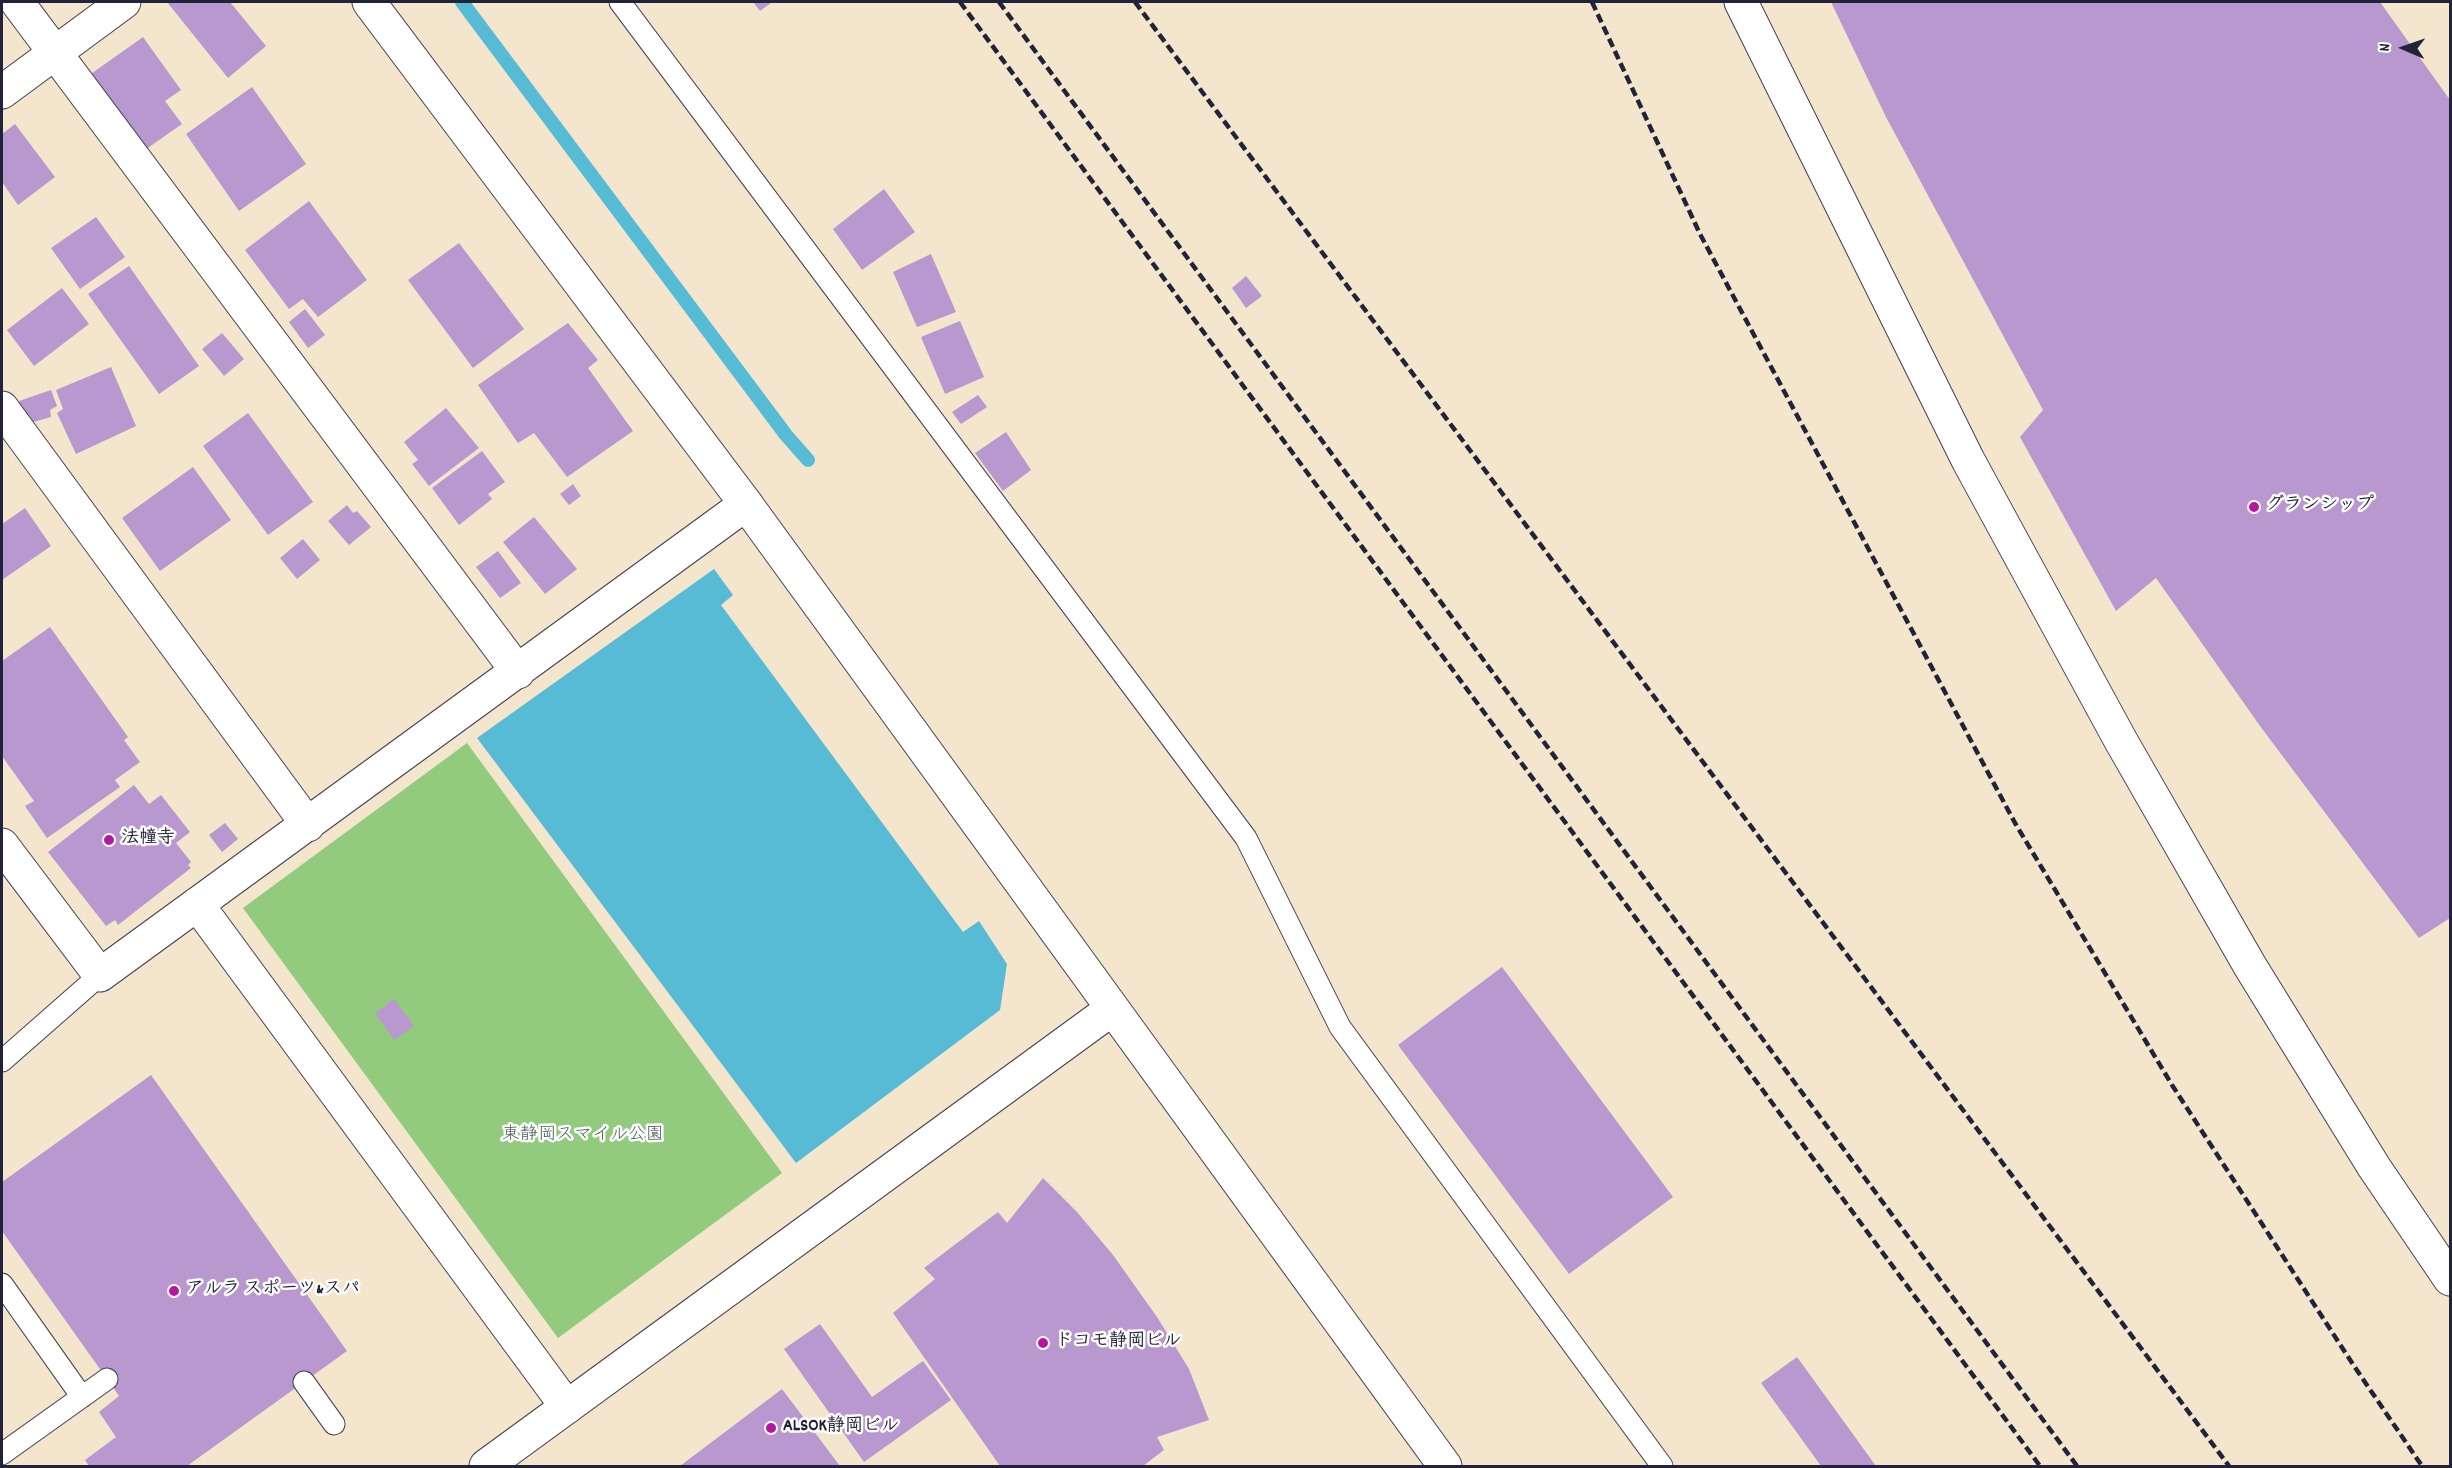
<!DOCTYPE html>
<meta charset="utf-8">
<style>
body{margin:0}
#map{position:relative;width:2452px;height:1468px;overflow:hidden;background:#f3e6cc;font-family:Dekko,sans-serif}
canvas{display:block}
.frame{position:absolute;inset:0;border:3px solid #22223b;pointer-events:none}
.north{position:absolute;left:2374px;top:18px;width:60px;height:60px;-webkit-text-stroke:4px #fff;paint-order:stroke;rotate:272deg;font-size:16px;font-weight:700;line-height:24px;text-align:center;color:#22223b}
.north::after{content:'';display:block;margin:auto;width:21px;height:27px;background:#22223b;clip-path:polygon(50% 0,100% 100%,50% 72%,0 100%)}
</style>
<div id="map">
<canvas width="2452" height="1468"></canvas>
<div class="frame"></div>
<div class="north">N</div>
</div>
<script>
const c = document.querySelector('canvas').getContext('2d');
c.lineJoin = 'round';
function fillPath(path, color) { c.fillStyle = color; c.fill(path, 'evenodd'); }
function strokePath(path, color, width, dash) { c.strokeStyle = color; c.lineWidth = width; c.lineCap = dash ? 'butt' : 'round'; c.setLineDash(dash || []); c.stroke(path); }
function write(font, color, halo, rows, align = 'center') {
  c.font = font + ' Dekko,"Klee One",sans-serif'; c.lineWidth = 5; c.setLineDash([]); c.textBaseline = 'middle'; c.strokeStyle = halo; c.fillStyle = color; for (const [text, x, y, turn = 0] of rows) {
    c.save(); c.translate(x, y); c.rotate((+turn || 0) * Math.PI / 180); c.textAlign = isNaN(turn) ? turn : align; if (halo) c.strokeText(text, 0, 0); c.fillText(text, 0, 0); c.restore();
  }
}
fillPath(new Path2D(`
 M467 743 782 1173 558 1338 243 908Z`), '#92cb7e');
fillPath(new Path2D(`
 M714 569 733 595 721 605 963 932 979 921 1007 964 1000 1010 796 1163 477 738Z`), '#57bbd5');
strokePath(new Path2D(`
 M462 2 786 435 808 460`), '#57bbd5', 14);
fillPath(new Path2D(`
 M167 2H230L266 46 228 78Z
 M753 2H770L771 3 760 11Z
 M1831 2H2380L2450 100V918L2419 938 2260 726 2156 578 2116 611 2020 437 2043 410 1886 117Z
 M143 37 181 90 165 101 182 124 142 152 88 76Z
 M252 87 306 164 239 211 186 134Z
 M15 124 55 177 18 205 2 182V134Z
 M884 189 915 232 862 270 833 229Z
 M309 201 367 280 318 317 303 299 289 309 245 250Z
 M96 217 125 257 80 289 51 248Z
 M459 243 524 329 473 368 408 280Z
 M931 254 956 312 917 327 893 272Z
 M129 266 199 366 159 394 88 294Z
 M1246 276 1262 296 1246 308 1232 288Z
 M62 288 89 324 34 366 7 330Z
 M305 309 325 335 308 348 289 322Z
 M960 321 984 377 945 394 921 337Z
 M568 323 598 360 588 368 633 431 567 477 534 433 518 443 478 385Z
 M222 333 244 359 224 376 202 349Z
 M111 367 136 426 76 454 57 413 63 409 56 390Z
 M51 390 57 406 50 410 51 417 19 426V401Z
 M978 395 987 407 961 424 952 412Z
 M446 408 479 448 429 486 412 464 418 460 404 442Z
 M248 413 313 502 268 535 203 446Z
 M1006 432 1031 470 1003 491 975 453Z
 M482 451 505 482 488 494 492 499 459 525 432 488Z
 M193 467 231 520 160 571 122 518Z
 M573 484 581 496 569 505 560 494Z
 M347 505 353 513 357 511 371 527 349 545 328 521Z
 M25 508 51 546 2 580V524Z
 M534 517 577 569 545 594 503 542Z
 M303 539 320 560 297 579 280 558Z
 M498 551 521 583 500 598 476 567Z
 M50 627 128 737 124 740 140 762 115 780 120 787 47 838 25 806 34 801 2 756V661Z
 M134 785 149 804 161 795 190 832 176 843 191 862 188 865 191 868 118 925 115 920 106 926 48 852Z
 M225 823 238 839 222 852 209 835Z
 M1502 967 1673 1197 1569 1274 1398 1045Z
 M394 999 414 1026 394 1040 375 1013Z
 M151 1075 347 1351 187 1466H89L85 1460 116 1437 99 1412 119 1396 2 1231V1182Z
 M1043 1178 1077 1212 1113 1255 1157 1317 1189 1369 1209 1420 1157 1437 1164 1450 1143 1466H1000L893 1313 935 1279 924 1268 998 1212 1007 1223Z
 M820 1324 872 1397 923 1361 951 1400 864 1462 784 1349Z
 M1797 1357 1876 1466H1821L1761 1383Z
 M782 1389 840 1466H680Z`), '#b998d0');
const service = new Path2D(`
 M620 2 1246 838 1340 1027 1662 1466
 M2 1061 100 975
 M2 1284 82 1397
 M304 1382 334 1424
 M2 1454 107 1379`);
const minor = new Path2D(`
 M17 2 518 672
 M2 92 124 2
 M2 408 308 825
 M2 845 100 975 746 504
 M197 904 567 1407`);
const tertiary = new Path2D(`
 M369 2 746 504 1445 1466
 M1741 2 1968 460 2121 741 2250 966 2374 1167 2450 1279
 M486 1466 1112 1009`);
strokePath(service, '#413f51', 23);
strokePath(minor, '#413f51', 35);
strokePath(tertiary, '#413f51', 35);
strokePath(service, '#fff', 21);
strokePath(minor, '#fff', 33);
strokePath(tertiary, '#fff', 33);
strokePath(new Path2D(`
 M960 2 2040 1466
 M999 2 2077 1466
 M1135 2 2229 1466
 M1592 2 1700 234 2015 823 2172 1085 2354 1366 2422 1466`), '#22223b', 4.5, [9, 4.5]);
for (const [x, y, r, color] of [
 [2254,507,6,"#b5179e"],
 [109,840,6,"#b5179e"],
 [174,1291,6,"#b5179e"],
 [1043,1343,6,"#b5179e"],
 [771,1428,6,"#b5179e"]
]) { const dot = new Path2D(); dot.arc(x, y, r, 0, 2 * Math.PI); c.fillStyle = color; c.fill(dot); strokePath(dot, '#fff', 2); }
write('bold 18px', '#22223b', '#fff', [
 ["グランシップ",2266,507],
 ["法幢寺",121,840],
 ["アルラ スポーツ&スパ",186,1291],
 ["ドコモ静岡ビル",1055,1343],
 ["ALSOK静岡ビル",783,1428]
], 'left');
write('18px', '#495d52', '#fff', [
 ["東静岡スマイル公園",583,1137]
]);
</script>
